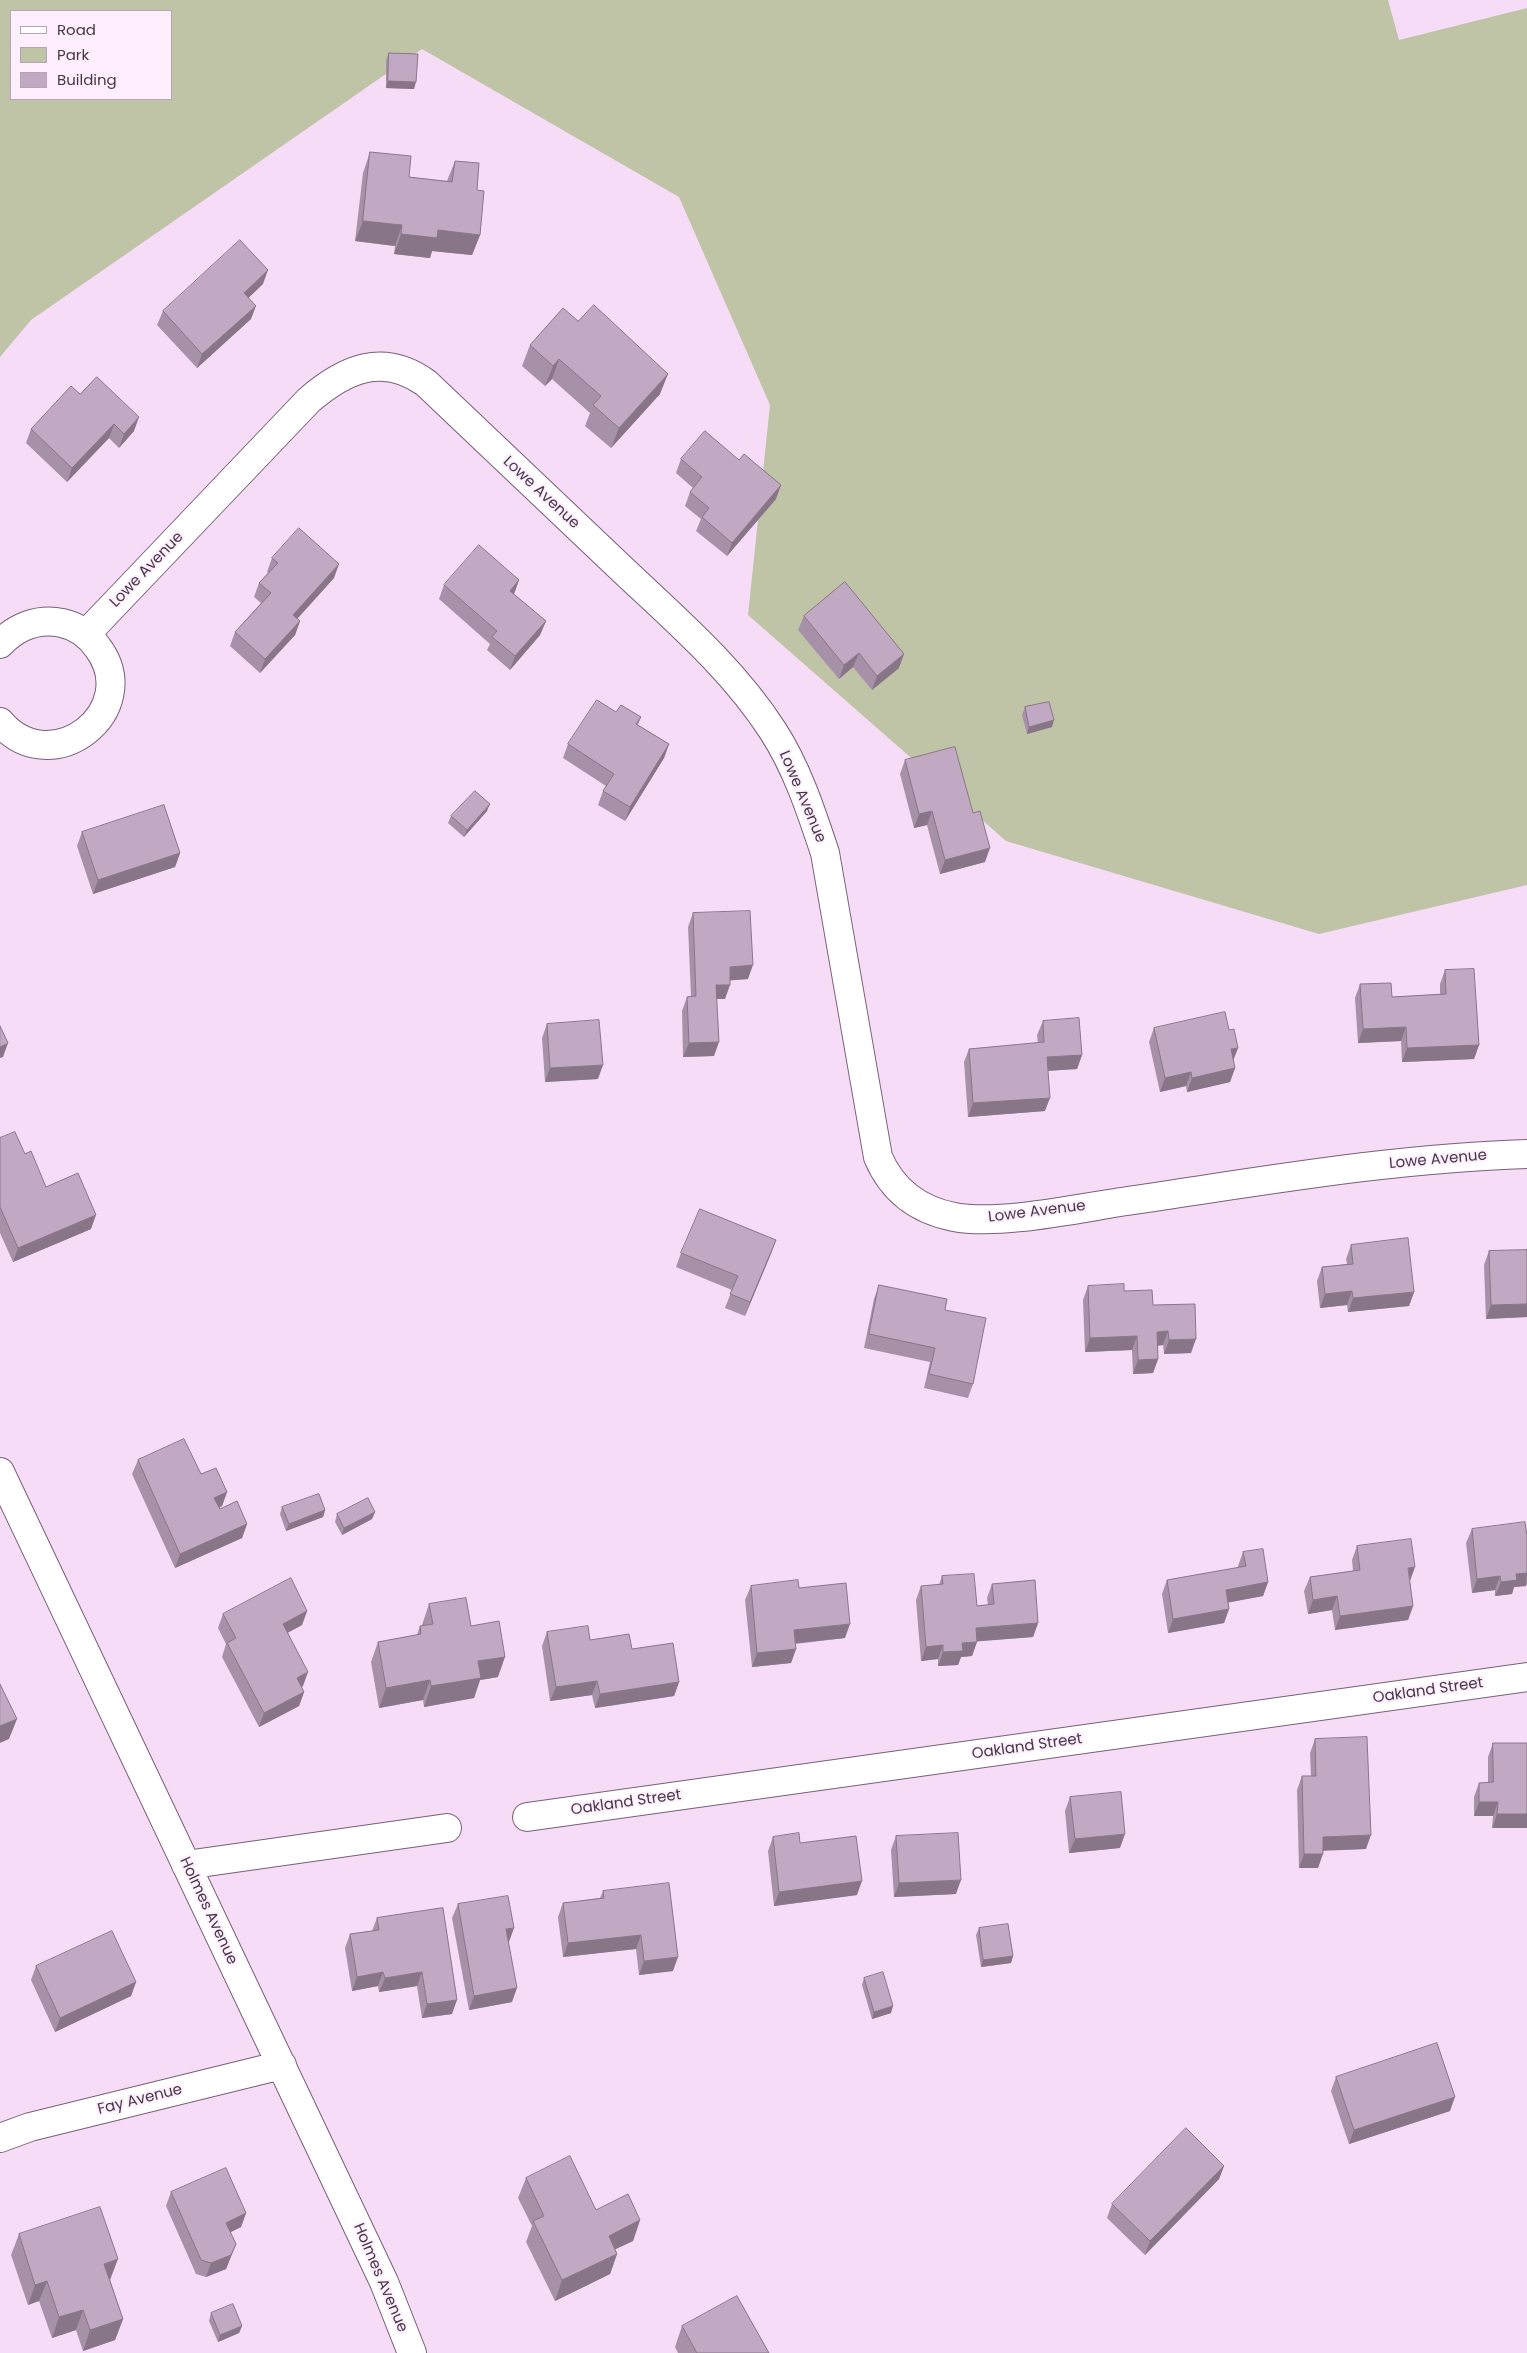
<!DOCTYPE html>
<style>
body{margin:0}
#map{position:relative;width:1527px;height:2353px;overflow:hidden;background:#f7dcf8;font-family:Poppins,sans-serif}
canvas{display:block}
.legend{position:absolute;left:10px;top:10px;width:162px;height:90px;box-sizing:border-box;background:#feeefe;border:1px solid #b3a5b3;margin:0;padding:6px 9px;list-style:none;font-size:15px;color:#433843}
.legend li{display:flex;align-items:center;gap:10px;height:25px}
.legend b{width:25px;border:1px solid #b3a5b3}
</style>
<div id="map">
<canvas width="1527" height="2353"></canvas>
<ul class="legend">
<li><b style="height:6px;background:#fff"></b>Road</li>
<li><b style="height:14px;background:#bec4a5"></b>Park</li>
<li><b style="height:14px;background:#c2a9c3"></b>Building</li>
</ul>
</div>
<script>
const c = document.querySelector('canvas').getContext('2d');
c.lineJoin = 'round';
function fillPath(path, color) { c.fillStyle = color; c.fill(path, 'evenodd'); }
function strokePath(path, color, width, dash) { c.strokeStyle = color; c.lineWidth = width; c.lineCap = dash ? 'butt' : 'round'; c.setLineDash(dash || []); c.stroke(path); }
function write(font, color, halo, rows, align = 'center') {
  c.font = font + ' Poppins,sans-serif'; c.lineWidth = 4; c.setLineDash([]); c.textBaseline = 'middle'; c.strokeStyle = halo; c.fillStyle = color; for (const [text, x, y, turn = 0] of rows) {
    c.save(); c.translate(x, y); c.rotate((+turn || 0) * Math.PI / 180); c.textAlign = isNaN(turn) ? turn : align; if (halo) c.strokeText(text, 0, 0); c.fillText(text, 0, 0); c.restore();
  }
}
fillPath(new Path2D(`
 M0 0H1388L1399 40 1527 8V885L1319 934 1006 841 748 615 770 405 679 197 422 49 31 320 0 357ZM11 11H171V99H11Z`), '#bec4a5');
const street = new Path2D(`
 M86 634 309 400C345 369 383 352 426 383 492 446 558 508 624 571 677 621 733 669 773 731 797 768 811 811 825 853L878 1157C892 1190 918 1210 954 1217 1001 1226 1084 1207 1134 1200 1264 1181 1395 1158 1527 1154
 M0 644C16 627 38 618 62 623 77 626 89 635 98 648 144 710 52 783 0 722
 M0 1472 384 2282 412 2353
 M527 1817 1527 1677
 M186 1865 447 1828
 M0 2138 30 2127 282 2065`);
strokePath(street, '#776078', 30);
strokePath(street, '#fff', 28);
fillPath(new Path2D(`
 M389 53 414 89 386 88V60Z
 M370 152 409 177 447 181 455 161 477 190 480 235 472 255 432 251 430 258 394 254 395 246 355 241 363 173Z
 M263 284 248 298 251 319 197 368 157 325 163 311Z
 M530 345 660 394 611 448 585 426 590 413 552 379 545 386 522 366Z
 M80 394 134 431 119 448 109 438 67 482 26 443 31 429Z
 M681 459 776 499 727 556 696 531 701 519 685 506 690 492 693 488 676 473Z
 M272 558 334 578 297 619 300 621 295 635 260 673 230 646 235 632 261 603 254 597 259 583 268 573 267 572Z
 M519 580 514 594 546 621 540 635 510 670 487 650 490 644 439 599 444 585Z
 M804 616 899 668 872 690 853 667 839 679 798 630Z
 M1025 707 1052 727 1027 734 1022 715Z
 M616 712 641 717 638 725 669 744 664 758 625 821 598 805 603 791 606 786 563 758 568 744Z
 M905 760 985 862 940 874 927 825 914 828 900 774Z
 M487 811 464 837 448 823 451 816Z
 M82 832 180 853 175 867 93 894 77 846Z
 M693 913 748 979 730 980 725 999H717L714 1056 683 1057 682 1011 687 997 691 996 688 927Z
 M1445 970 1479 1045 1474 1059 1402 1062 1401 1041 1358 1043 1355 998 1360 984 1392 997 1440 994V984Z
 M1043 1021 1082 1055 1077 1069 1048 1071 1045 1111 968 1117 964 1062 969 1049 1038 1043 1037 1035Z
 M547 1024 598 1079 545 1082 542 1038Z
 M1154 1028 1229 1030 1238 1048 1233 1060 1235 1068 1230 1082 1187 1092 1186 1086 1160 1092 1149 1042Z
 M0 1138 25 1154 46 1187 91 1229 13 1262 0 1233Z
 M776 1240 745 1316 725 1308 732 1290 676 1267 681 1253Z
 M1351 1245 1414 1292 1409 1306 1348 1312 1347 1305 1320 1308 1317 1281 1322 1267 1347 1264 1346 1259Z
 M1527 1250V1317L1486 1319 1484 1265 1489 1251Z
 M879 1285 945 1310 973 1384 968 1398 924 1388 930 1362 864 1348 874 1299Z
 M1088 1286 1124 1291 1153 1305 1191 1353 1164 1354 1163 1345 1157 1346 1158 1359 1153 1373 1133 1374 1132 1350 1085 1352 1083 1300Z
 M138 1460 201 1474 227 1492 222 1506 219 1508 220 1509 247 1524 242 1538 175 1568 132 1474Z
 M282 1507 325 1510 323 1517 286 1531 280 1514Z
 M375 1512 372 1519 342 1535 335 1522 337 1514Z
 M1472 1529 1527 1536V1584L1526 1586 1514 1587 1512 1594 1495 1596V1590L1472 1593 1466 1543Z
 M1357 1546 1410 1581 1413 1606 1408 1620 1335 1630 1332 1610 1308 1614 1304 1591 1310 1577 1353 1571 1352 1560Z
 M1243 1552 1268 1582 1263 1596 1228 1602 1229 1609 1224 1623 1168 1633 1162 1594 1167 1580 1238 1568V1566Z
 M942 1576 977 1606 988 1605 987 1598 992 1584 1038 1623 1033 1637 977 1641 972 1656 961 1657 958 1665 938 1666V1659L921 1661 916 1600 921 1586 939 1585Z
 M751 1586 799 1588 845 1638 795 1644 796 1649 791 1663 752 1667 745 1600Z
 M429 1604 471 1626 498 1677 480 1680 474 1698 424 1707 423 1700 379 1708 371 1662 378 1642 417 1635 420 1626H422V1625Z
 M307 1611 302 1625 287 1633 303 1686 301 1687 304 1692 299 1706 259 1727 222 1657 226 1644 218 1628 223 1614Z
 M547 1632 590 1640 632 1649 679 1682 674 1696 595 1708 592 1695 550 1701 542 1646Z
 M1315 1739 1366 1849 1323 1850 1318 1868H1299L1297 1790 1302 1776H1311L1310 1753Z
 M1493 1743H1527L1492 1828 1493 1816H1474V1797L1479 1783H1488V1757Z
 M1070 1797 1120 1848 1069 1853 1065 1811Z
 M896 1836 956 1894 894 1897 891 1850Z
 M773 1837 800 1843 857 1895 774 1906 768 1851Z
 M603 1891 673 1971 639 1975 636 1949 563 1957 558 1917 563 1903 600 1898Z
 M458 1904 509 1942H508L512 2002 469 2010 452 1918Z
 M443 1908 452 2014 422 2018 417 1986 379 1992 378 1986 352 1991 345 1948 350 1934 372 1931 377 1918Z
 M979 1928 1013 1956 1011 1963 981 1967 976 1935Z
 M36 1966 136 1982 131 1996 55 2032 31 1980Z
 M864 1978 891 2013 872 2019 862 1985Z
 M1336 2077 1450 2111 1349 2144 1331 2091Z
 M1224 2166 1219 2179 1145 2255 1107 2218 1112 2204Z
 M526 2178 596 2210 640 2220 633 2241 615 2249 617 2254 610 2274 555 2301 526 2242 532 2226 518 2198Z
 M171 2192 246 2213 241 2227 230 2232 236 2244 226 2269 206 2277 196 2274 166 2206Z
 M19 2234 110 2280 123 2319 115 2340 83 2351 76 2330 52 2338 39 2301 28 2305 11 2255Z
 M211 2313 242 2326 239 2333 218 2342 209 2321Z
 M682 2326 769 2353H678L675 2347Z`), '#a791a8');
fillPath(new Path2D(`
 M388 81 416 82 414 89 386 88Z
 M363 221 402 225 395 246 355 241Z
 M438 230 480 235 472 255 432 251 430 258 394 254 401 234Z
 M268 270 263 284 239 307 244 293Z
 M256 306 251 319 197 368 202 354Z
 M559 359 552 379 545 386 553 366Z
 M668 374 660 394 611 448 619 428Z
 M139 417 134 431 119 448 124 434Z
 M114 424 109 438 67 482 72 468Z
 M781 485 776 499 727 556 732 543Z
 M339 564 334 578 288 629 293 615Z
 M519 580 514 594 510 591Z
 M300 621 295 635 260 673 265 659Z
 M546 621 540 635 510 670 515 656Z
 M859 653 853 667 839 679 844 665Z
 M904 654 899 668 872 690 877 676Z
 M1054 720 1052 727 1027 734 1029 727Z
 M669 744 664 758 625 821 630 807Z
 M490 804 487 811 464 837 467 830Z
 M932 811 927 825 914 828 919 814Z
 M990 848 985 862 940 874 945 860Z
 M180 853 175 867 93 894 98 880Z
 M753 965 748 979 724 981 730 967Z
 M716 985H730L725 999H711Z
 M1406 1027 1401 1041 1358 1043 1363 1029Z
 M719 1042 714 1056 683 1057 689 1043Z
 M8 1043 3 1057 0 1058V1047Z
 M1479 1045 1474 1059 1402 1062 1407 1048Z
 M1238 1048 1233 1061 1231 1049Z
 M1082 1055 1077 1069 1042 1071 1047 1057Z
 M603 1065 598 1079 545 1082 550 1068Z
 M1235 1068 1230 1082 1187 1092 1192 1078Z
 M1191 1072 1186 1086 1160 1092 1165 1078Z
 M1050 1098 1045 1111 968 1117 973 1103Z
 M96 1215 91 1229 13 1262 18 1248Z
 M776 1240 771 1254 745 1316 750 1302Z
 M1352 1291 1347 1305 1320 1308 1325 1294Z
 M1414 1292 1409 1306 1348 1312 1353 1298Z
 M1527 1304V1317L1486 1319 1491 1305Z
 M1168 1331 1163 1345 1152 1346 1157 1332Z
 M1137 1336 1132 1350 1085 1352 1090 1338Z
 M1196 1339 1191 1353 1164 1354 1169 1340Z
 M1158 1359 1153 1373 1133 1374 1138 1360Z
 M227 1492 222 1506 209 1512 214 1498Z
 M325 1510 323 1517 286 1531 289 1524Z
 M375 1512 372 1519 342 1535 344 1528Z
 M247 1524 242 1538 175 1568 180 1554Z
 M1415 1567 1410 1581 1408 1568Z
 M1527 1573 1526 1586 1514 1587 1512 1594 1495 1596 1501 1582 1516 1574Z
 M1500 1576 1495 1590 1472 1593 1477 1579Z
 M1268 1582 1263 1596 1221 1604 1226 1590Z
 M1337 1596 1332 1610 1308 1614 1313 1600Z
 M1413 1606 1408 1620 1335 1630 1340 1616Z
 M1229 1609 1224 1623 1168 1633 1173 1619Z
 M307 1611 302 1625 278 1638 283 1624Z
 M1038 1623 1033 1637 970 1642 976 1628Z
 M850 1624 845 1638 788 1644 794 1630Z
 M977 1642 972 1656 961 1657 958 1665 938 1666 943 1652 962 1643Z
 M943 1645 938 1659 921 1661 926 1647Z
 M796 1649 791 1663 752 1667 757 1653Z
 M505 1657 498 1677 480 1680 474 1698 424 1707 431 1686 478 1661Z
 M308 1672 303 1686 292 1692 297 1678Z
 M430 1680 423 1700 379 1708 386 1688Z
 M597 1681 592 1695 550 1701 556 1687Z
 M679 1682 674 1696 595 1708 600 1694Z
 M304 1692 299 1706 259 1727 264 1713Z
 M17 1719 9 1739 0 1743V1726Z
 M1479 1802H1498L1493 1816H1474Z
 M1497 1814H1527V1828H1492Z
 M1125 1834 1120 1848 1069 1853 1075 1839Z
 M1371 1835 1366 1849 1318 1851 1323 1837Z
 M1304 1854H1323L1318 1868H1299Z
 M961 1880 956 1894 894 1897 899 1883Z
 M862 1881 857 1895 774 1906 779 1892Z
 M514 1928 509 1942 501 1943 506 1929Z
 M641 1935 636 1949 563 1957 568 1943Z
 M1013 1956 1011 1963 981 1967 983 1960Z
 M678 1957 673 1971 639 1975 644 1961Z
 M383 1972 378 1986 352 1991 357 1977Z
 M422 1972 417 1986 379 1992 385 1978Z
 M136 1982 131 1996 55 2032 60 2018Z
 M517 1988 512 2002 469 2010 474 1996Z
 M457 2000 452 2014 422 2018 427 2004Z
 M893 2006 891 2013 872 2019 874 2012Z
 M1455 2097 1450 2111 1349 2144 1354 2130Z
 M1224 2166 1219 2179 1145 2255 1150 2241Z
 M246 2213 241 2227 221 2237 226 2223Z
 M640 2220 633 2241 601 2256 609 2236Z
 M236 2244 226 2269 206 2277 211 2263Z
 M617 2254 610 2274 555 2301 562 2280Z
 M118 2259 110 2280 97 2284 104 2264Z
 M47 2281 39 2301 28 2305 35 2285Z
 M83 2310 76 2330 52 2338 59 2317Z
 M123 2319 115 2340 83 2351 90 2330Z
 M242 2326 239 2333 218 2342 220 2335Z`), '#887688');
const building = new Path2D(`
 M389 53 418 54 416 82 388 81Z
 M370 152 411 156 409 177 452 182 455 161 479 163 477 190 484 191 480 235 438 230 437 238 401 234 402 225 363 221Z
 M240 240 268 270 244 293 256 306 202 354 163 311Z
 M594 305 668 374 619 428 593 405 601 396 559 359 553 366 530 345 563 308 578 321Z
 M97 377 139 417 124 434 114 424 72 468 31 429 71 386 80 394Z
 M705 431 739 460 744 454 781 485 732 543 702 517 709 508 690 492 702 477 681 459Z
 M299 528 339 564 293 615 300 621 265 659 235 632 271 593 259 583 278 563 272 558Z
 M479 545 519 580 510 591 546 621 515 656 492 637 497 631 444 585Z
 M845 582 904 654 877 676 859 653 844 665 804 616Z
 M597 700 616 712 621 705 641 717 636 724 669 744 630 807 603 791 614 774 568 744Z
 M1049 702 1054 720 1029 727 1025 707Z
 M955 747 973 813 980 811 990 848 945 860 932 811 919 814 905 760Z
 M475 791 490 804 467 830 451 816Z
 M164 805 180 853 98 880 82 832Z
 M750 911 753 965 730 967V985H716L719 1042 689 1043 687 997 696 996 693 913Z
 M1474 969 1479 1045 1407 1048 1406 1027 1363 1029 1360 984 1391 983 1392 997 1446 994 1445 970Z
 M1225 1012 1229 1030 1234 1029 1238 1048 1231 1049 1235 1068 1192 1078 1191 1072 1165 1078 1154 1028Z
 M1079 1018 1082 1055 1047 1057 1050 1098 973 1103 969 1049 1044 1042 1043 1021Z
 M599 1020 603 1065 550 1068 547 1024Z
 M0 1026 8 1043 0 1047Z
 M15 1132 25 1154 31 1151 46 1187 78 1173 96 1215 18 1248 0 1207V1138Z
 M700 1209 776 1240 750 1302 730 1294 738 1276 681 1253Z
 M1408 1238 1414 1292 1353 1298 1352 1291 1325 1294 1322 1267 1353 1264 1351 1245Z
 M1527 1250V1304L1491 1305 1489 1251Z
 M1124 1284V1291L1152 1290 1153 1305 1195 1304 1196 1339 1169 1340 1168 1331 1157 1332 1158 1359 1138 1360 1137 1336 1090 1338 1088 1286Z
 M879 1285 947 1299 945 1310 986 1318 973 1384 929 1374 935 1348 869 1334Z
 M184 1439 201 1474 216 1468 227 1492 214 1498 220 1509 237 1501 247 1524 180 1554 138 1460Z
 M319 1494 325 1510 289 1524 282 1507Z
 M368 1498 375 1512 344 1528 337 1514Z
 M1525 1522 1527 1536V1573L1516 1574 1517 1580 1501 1582 1500 1576 1477 1579 1472 1529Z
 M1411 1539 1415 1567 1408 1568 1413 1606 1340 1616 1337 1596 1313 1600 1310 1577 1360 1570 1357 1546Z
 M1263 1549 1268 1582 1226 1590 1229 1609 1173 1619 1167 1580 1246 1566 1243 1552Z
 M974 1574 977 1606 994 1604 992 1584 1035 1580 1038 1623 976 1628 977 1642 962 1643 963 1651 943 1652V1645L926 1647 921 1586 943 1584 942 1576Z
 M291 1578 307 1611 283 1624 308 1672 297 1678 304 1692 264 1713 227 1643 236 1638 223 1614Z
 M798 1580 799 1588 846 1583 850 1624 794 1630 796 1649 757 1653 751 1586Z
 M466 1598 471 1626 499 1621 505 1657 478 1661 481 1678 431 1686 430 1680 386 1688 378 1642 421 1634 420 1626 433 1624 429 1604Z
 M588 1626 590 1640 629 1634 632 1649 673 1643 679 1682 600 1694 597 1681 556 1687 547 1632Z
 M0 1684 17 1719 0 1726Z
 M1367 1737 1371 1835 1323 1837V1854H1304L1302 1776H1316L1315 1739Z
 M1493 1743H1527V1814H1497L1498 1802H1479V1783L1493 1782Z
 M1121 1792 1125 1834 1075 1839 1070 1797Z
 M799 1833 800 1843 856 1836 862 1881 779 1892 773 1837Z
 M958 1833 961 1880 899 1883 896 1836Z
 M669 1883 678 1957 644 1961 641 1935 568 1943 563 1903 604 1898 603 1891Z
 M508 1896 514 1928 506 1929 517 1988 474 1996 458 1904Z
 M443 1908 457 2000 427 2004 422 1972 385 1978 383 1972 357 1977 350 1934 379 1930 377 1918Z
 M1008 1924 1013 1956 983 1960 979 1928Z
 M112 1931 136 1982 60 2018 36 1966Z
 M883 1972 893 2006 874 2012 864 1978Z
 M1437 2043 1455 2097 1354 2130 1336 2077Z
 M1186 2128 1224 2166 1150 2241 1112 2204Z
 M570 2156 596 2210 628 2194 640 2220 609 2236 617 2254 562 2280 533 2221 544 2216 526 2178Z
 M226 2168 246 2213 226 2223 236 2244 231 2255 211 2263 201 2260 171 2192Z
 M100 2207 118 2259 104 2264 123 2319 90 2330 83 2310 59 2317 47 2281 35 2285 19 2234Z
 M737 2296 769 2353H697L682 2326Z
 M233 2304 242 2326 220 2335 211 2313Z`);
fillPath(building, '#c2a9c3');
strokePath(building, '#887688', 1);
write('15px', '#433843', '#feeefe', [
 ["Lowe Avenue",541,493,43],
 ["Lowe Avenue",147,570,-46],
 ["Lowe Avenue",802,797,67],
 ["Lowe Avenue",1438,1160,-5],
 ["Lowe Avenue",1037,1212,-7],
 ["Oakland Street",1428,1691,-8],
 ["Oakland Street",1027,1747,-8],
 ["Oakland Street",626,1803,-8],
 ["Holmes Avenue",208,1911,65],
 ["Fay Avenue",140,2100,-14],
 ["Holmes Avenue",380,2278,67]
]);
</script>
